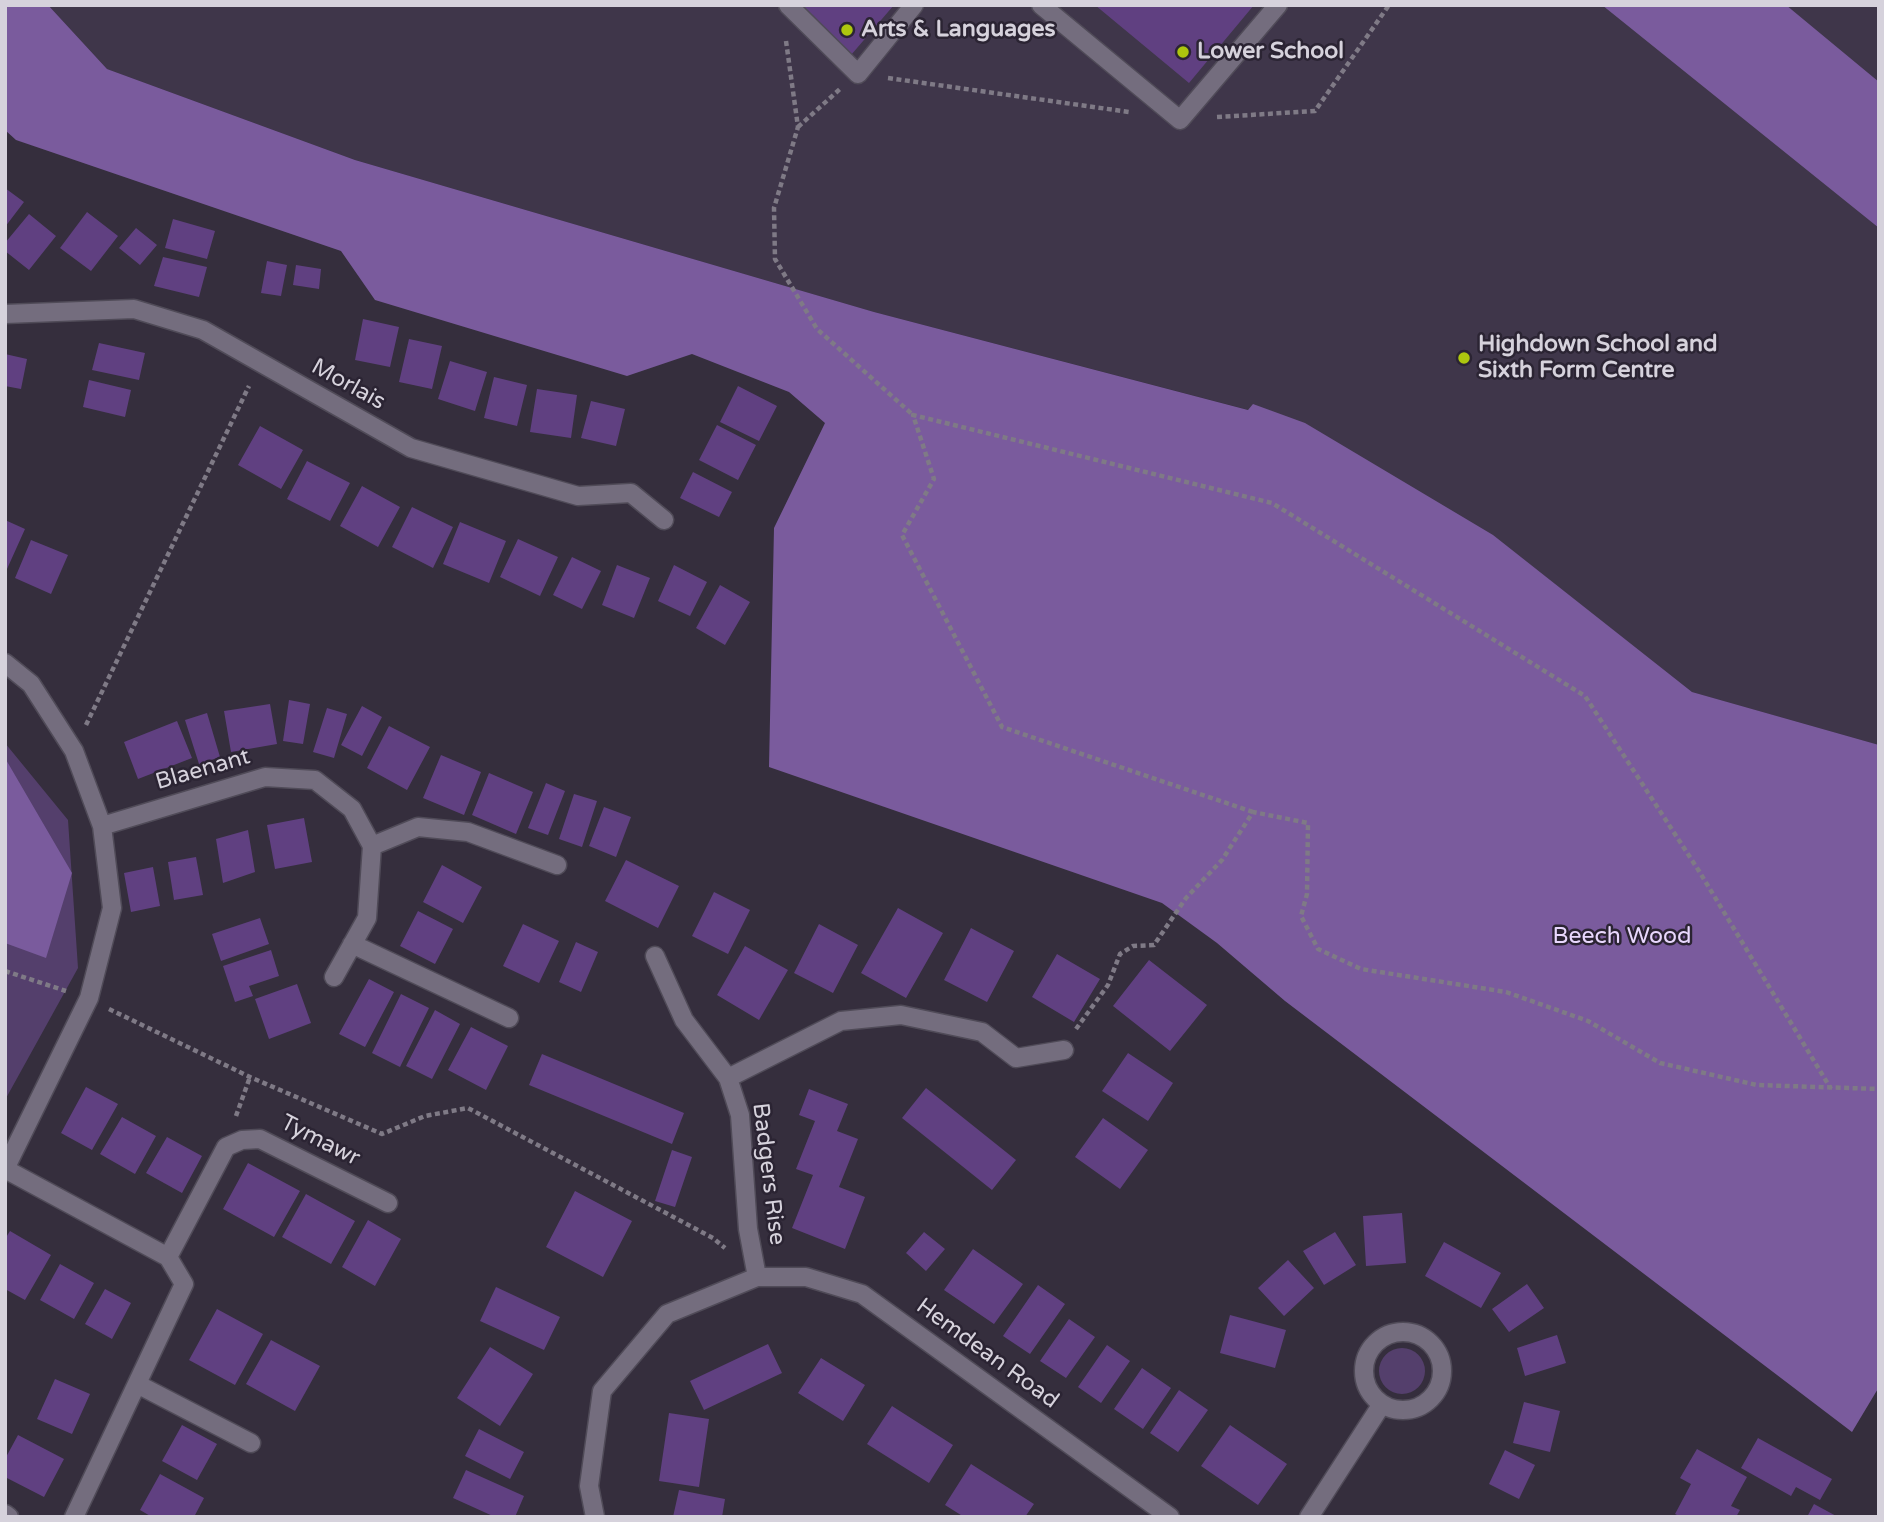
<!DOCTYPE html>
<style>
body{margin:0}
#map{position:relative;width:1884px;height:1522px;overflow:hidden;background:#352e3d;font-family:"Varela Round",sans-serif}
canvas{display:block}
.frame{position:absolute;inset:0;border:7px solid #d6d2dc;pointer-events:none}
</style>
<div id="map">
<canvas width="1884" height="1522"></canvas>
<div class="frame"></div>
</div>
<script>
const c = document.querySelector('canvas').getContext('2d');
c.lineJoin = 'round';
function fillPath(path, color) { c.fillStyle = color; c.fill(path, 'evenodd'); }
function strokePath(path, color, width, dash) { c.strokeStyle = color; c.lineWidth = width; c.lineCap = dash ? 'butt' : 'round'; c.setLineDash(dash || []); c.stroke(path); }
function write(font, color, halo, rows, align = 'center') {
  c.font = font + ' "Varela Round",sans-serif'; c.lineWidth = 5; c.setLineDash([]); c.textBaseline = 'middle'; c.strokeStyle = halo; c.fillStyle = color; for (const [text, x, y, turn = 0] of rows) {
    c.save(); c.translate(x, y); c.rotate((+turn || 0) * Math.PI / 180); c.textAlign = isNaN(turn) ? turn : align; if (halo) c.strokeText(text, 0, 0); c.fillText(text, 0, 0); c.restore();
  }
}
fillPath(new Path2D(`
 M48 5H1879V745L1692 692 1493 536 1249 410 874 312 355 160 107 69Z`), '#3f364a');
fillPath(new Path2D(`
 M5 743 68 820 78 968 5 1100Z
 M1379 1371a23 23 0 1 1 46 0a23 23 0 1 1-46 0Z`), '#543f6c');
fillPath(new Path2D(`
 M5 5H48L107 69 355 160 874 312 1248 410 1253 404 1305 423 1493 535 1692 692 1879 745V1387L1852 1432 1285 1001 1217 943 1162 903 769 767 774 528 825 423 789 392 692 354 627 376 375 300 341 251 16 140 5 130Z
 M1602 5H1786L1879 82V228Z
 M5 758 72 873 46 958 5 943Z`), '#7a5b9d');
fillPath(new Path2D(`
 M792 5H894L851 55Z
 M1095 5H1254L1189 83Z
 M5 188 24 202 5 227Z
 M87 212 118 236 91 271 60 248Z
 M29 214 56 236 29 270 5 251V243Z
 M173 219 215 231 207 259 165 248Z
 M136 228 157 245 140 265 119 248Z
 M163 257 207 267 199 297 154 286Z
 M267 261 287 265 281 296 261 293Z
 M296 265 321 269 319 289 293 285Z
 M363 319 399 327 390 367 355 360Z
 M409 339 442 346 432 389 399 382Z
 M99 343 145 353 139 380 92 370Z
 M5 354 27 359 21 389 5 386Z
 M450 361 487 372 475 411 438 399Z
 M494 377 527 385 517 426 484 418Z
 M89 380 131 390 125 417 83 407Z
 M738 386 777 406 759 441 720 422Z
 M537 389 577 395 571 438 530 432Z
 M591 401 625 409 616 446 581 438Z
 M717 425 756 445 738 480 699 460Z
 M260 426 303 450 281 489 238 465Z
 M307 461 350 483 330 521 287 499Z
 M693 472 732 492 719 517 680 498Z
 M362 486 400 507 378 547 340 526Z
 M412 507 453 527 433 568 392 547Z
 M5 520 25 529 7 569 5 568Z
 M460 522 506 541 489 583 443 564Z
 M518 539 558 557 540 596 500 577Z
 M31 540 68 555 51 594 15 578Z
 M572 557 601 571 582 609 553 595Z
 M617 565 650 578 634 618 602 605Z
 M674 565 707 582 690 616 658 601Z
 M720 585 750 602 725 645 696 628Z
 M289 700 310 704 303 744 283 741Z
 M270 704 277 744 231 752 224 711Z
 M362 706 382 717 362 756 341 745Z
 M327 708 347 714 334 758 313 752Z
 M207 713 220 757 199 764 185 720Z
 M177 721 192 758 138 779 124 742Z
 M389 726 430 747 407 790 367 768Z
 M441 755 481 772 464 815 423 798Z
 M489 773 533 792 516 834 472 815Z
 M546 783 565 791 548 835 528 828Z
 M574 794 597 801 582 847 559 839Z
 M604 807 631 817 616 857 589 846Z
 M304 818 312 862 275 869 267 825Z
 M248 830 255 872 223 883 216 839Z
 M196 857 203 895 174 900 168 862Z
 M626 860 679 886 658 928 605 901Z
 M442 865 482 887 463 923 423 902Z
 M153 867 160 906 131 912 124 873Z
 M714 892 750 910 728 954 692 936Z
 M898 908 943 933 906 998 861 973Z
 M418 911 453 929 435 964 400 946Z
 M260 918 269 944 221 961 212 934Z
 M523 924 559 941 539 983 503 966Z
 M819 924 858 945 833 993 794 973Z
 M971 928 1014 951 987 1002 944 980Z
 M576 942 598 952 581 992 559 982Z
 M745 946 788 970 759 1020 717 995Z
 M271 950 279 976 249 986 253 996 235 1002 223 966Z
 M1057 954 1100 979 1074 1022 1032 997Z
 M1149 960 1207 1005 1170 1051 1113 1006Z
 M369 979 394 992 365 1047 339 1034Z
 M297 984 311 1023 269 1039 255 999Z
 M401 994 429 1008 400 1067 372 1053Z
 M435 1010 460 1024 432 1079 406 1066Z
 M471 1027 508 1046 486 1090 448 1070Z
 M1128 1053 1173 1083 1148 1121 1102 1091Z
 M542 1054 684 1113 672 1144 529 1085Z
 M86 1087 118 1104 92 1150 61 1133Z
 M926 1088 1016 1160 992 1190 902 1118Z
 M809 1089 848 1104 837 1131 858 1139 839 1187 865 1197 845 1249 792 1228 813 1175 796 1169 815 1121 799 1115Z
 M122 1117 156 1136 135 1174 100 1154Z
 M1103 1118 1148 1150 1120 1189 1075 1157Z
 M167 1137 202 1156 182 1193 146 1173Z
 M672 1150 692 1157 675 1207 655 1201Z
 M248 1163 300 1191 274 1237 223 1209Z
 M575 1191 632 1221 603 1277 546 1247Z
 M306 1194 355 1221 331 1264 282 1237Z
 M1402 1213 1406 1263 1366 1266 1363 1216Z
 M368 1220 401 1239 375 1286 342 1267Z
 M10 1231 51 1255 25 1300 5 1289V1239Z
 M924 1232 945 1249 926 1271 906 1253Z
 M1335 1232 1356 1265 1324 1285 1303 1251Z
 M1444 1242 1501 1273 1481 1308 1425 1276Z
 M973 1249 1023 1284 994 1324 944 1290Z
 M1288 1260 1314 1288 1284 1316 1258 1288Z
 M60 1264 94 1283 74 1319 40 1300Z
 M1527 1284 1544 1308 1509 1332 1492 1309Z
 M1038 1285 1065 1304 1030 1354 1003 1336Z
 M496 1287 560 1317 544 1350 480 1321Z
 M105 1289 131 1303 112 1339 85 1324Z
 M217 1309 263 1334 235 1385 189 1360Z
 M1230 1315 1286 1330 1275 1368 1220 1353Z
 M1069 1319 1095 1337 1066 1378 1040 1361Z
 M1557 1335 1566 1363 1525 1376 1517 1348Z
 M271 1340 320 1366 295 1411 246 1384Z
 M768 1344 782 1373 704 1410 690 1381Z
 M1107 1345 1130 1361 1101 1403 1078 1387Z
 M490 1347 533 1374 500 1426 457 1398Z
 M821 1358 865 1385 843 1421 798 1393Z
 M1142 1368 1171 1388 1143 1429 1114 1409Z
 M55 1379 90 1394 72 1434 37 1419Z
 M1179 1390 1208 1410 1178 1452 1150 1433Z
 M1524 1402 1560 1411 1550 1452 1513 1443Z
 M892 1406 953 1445 929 1483 867 1444Z
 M669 1413 709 1419 699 1487 659 1481Z
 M182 1425 217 1444 197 1480 162 1461Z
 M1230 1425 1287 1464 1258 1505 1201 1466Z
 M479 1429 524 1452 510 1479 465 1456Z
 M18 1435 64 1459 44 1497 5 1477V1459Z
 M1758 1438 1832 1479 1820 1500 1796 1487 1791 1496 1741 1468Z
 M1697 1449 1747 1477 1731 1506 1740 1510 1736 1517H1681L1675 1514 1691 1484 1680 1478Z
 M1505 1450 1535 1465 1519 1499 1489 1484Z
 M971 1464 1034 1504 1025 1517H964L945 1505Z
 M466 1470 524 1496 515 1517H495L453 1498Z
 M160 1474 204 1498 194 1517H152L140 1510Z
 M679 1490 725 1499 722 1517H673Z
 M1814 1504 1838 1517H1807Z`), '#604081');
const minor = new Path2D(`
 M788 5 858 74 914 5
 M1041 5 1180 120 1278 5
 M5 314 134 309 203 330 411 448 578 496 631 493 664 520
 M5 663 31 684 74 751 102 826 112 908 89 998 5 1169
 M102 826 265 777 315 780 352 809 372 846 367 918 334 977
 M372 846 418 827 468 832 557 865
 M352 944 509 1018
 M655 956 684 1020 728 1078 740 1115 748 1229 757 1277
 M728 1078 841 1021 901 1015 982 1032 1016 1058 1064 1050
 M5 1169 168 1257 184 1284 74 1517
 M168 1257 226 1147 242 1140 260 1139 388 1203
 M1364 1371a39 39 0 1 1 78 0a39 39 0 1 1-78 0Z
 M137 1384 251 1443
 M5 1514 9 1517
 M595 1517 589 1486 602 1391 667 1314 757 1277H806L862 1294 1170 1517
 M1309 1517 1382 1404`);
strokePath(minor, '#504b58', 21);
strokePath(new Path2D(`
 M786 41 798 127 774 208 775 259 817 329 913 415
 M888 78 1129 112
 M1217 117 1315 111 1389 5
 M798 127 840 89
 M86 725 249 386
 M1253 812 1002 727 902 535 934 479 913 415 1272 503 1585 696 1699 871 1831 1089
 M5 971 66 991
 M109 1009 250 1077 382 1134 425 1116 468 1108 713 1238 725 1248
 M1076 1029 1108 985 1120 954 1133 946 1154 945 1186 898 1222 860 1253 812 1308 823 1307 894 1301 916 1318 949 1361 969 1506 992 1588 1021 1660 1063 1757 1085 1879 1089
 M236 1116 250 1077`), '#7f7a86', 4.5, [5, 3.5]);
strokePath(minor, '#746d7e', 18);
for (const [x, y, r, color] of [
 [847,30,7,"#adc60e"],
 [1183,52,7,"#adc60e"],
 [1464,358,7,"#adc60e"]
]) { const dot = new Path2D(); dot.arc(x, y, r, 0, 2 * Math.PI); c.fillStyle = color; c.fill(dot); strokePath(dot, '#2b2433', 2.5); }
write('bold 23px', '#d6d2dc', '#2b2433', [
 ["Arts & Languages",861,30],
 ["Lower School",1197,52],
 ["Highdown School and",1478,345],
 ["Sixth Form Centre",1478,371]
], 'left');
write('23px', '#d6d2dc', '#2b2433', [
 ["Morlais",348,385,29],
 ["Blaenant",203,770,-16],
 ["Tymawr",320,1141,27],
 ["Badgers Rise",768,1174,83],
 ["Hemdean Road",987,1354,36]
]);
write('23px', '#e9d8fe', '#2b2433', [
 ["Beech Wood",1622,937]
]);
</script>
